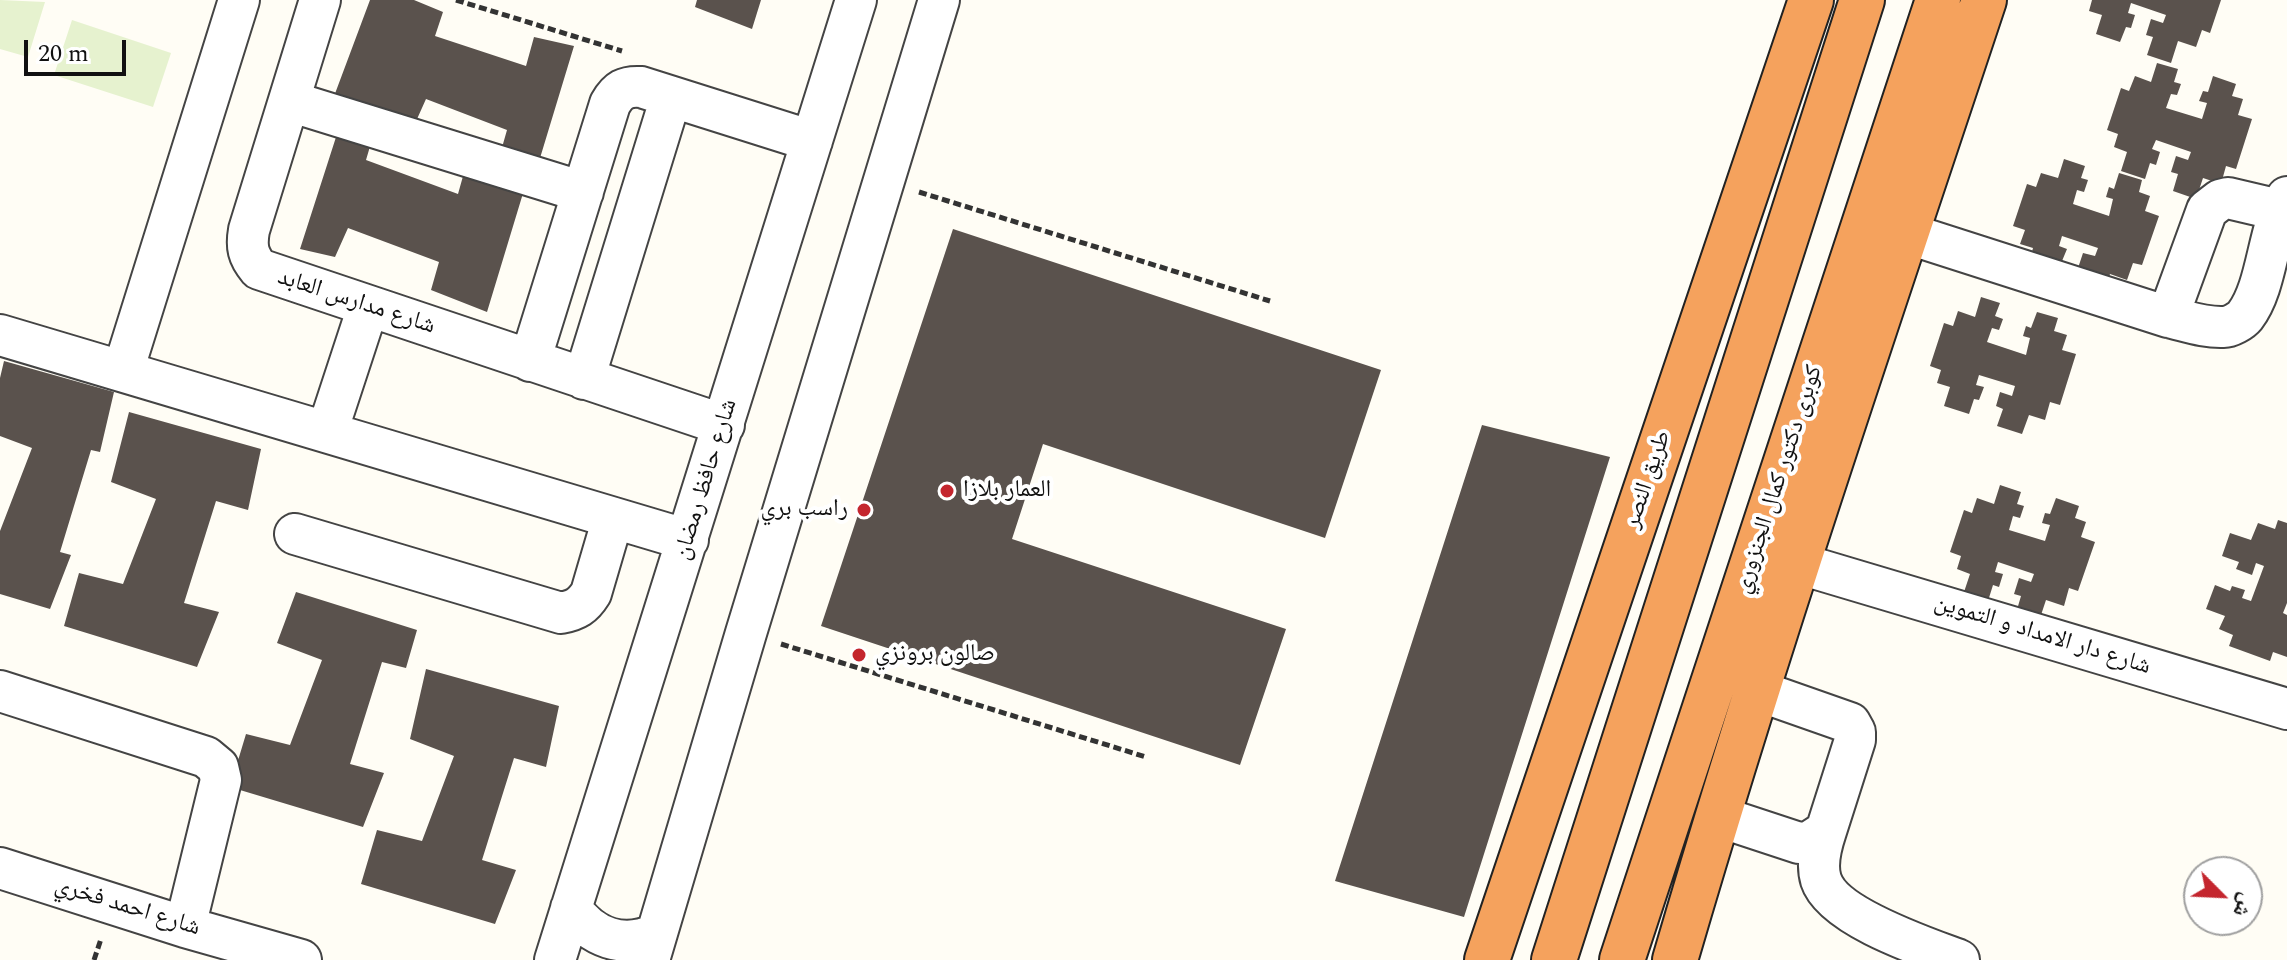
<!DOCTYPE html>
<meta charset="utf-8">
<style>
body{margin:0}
#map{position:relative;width:2287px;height:960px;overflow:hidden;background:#fffdf5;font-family:Spectral,"Noto Naskh Arabic",serif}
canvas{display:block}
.north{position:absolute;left:2183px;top:856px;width:80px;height:80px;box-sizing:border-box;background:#fff;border:2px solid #a0a0a0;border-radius:50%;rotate:114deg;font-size:22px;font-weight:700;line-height:32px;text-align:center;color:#111}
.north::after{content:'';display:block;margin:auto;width:28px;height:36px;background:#c4262e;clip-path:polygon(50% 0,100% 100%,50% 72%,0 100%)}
.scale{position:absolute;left:24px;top:40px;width:102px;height:36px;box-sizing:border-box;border:4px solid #111;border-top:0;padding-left:10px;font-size:24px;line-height:28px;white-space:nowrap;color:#111;-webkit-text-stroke:6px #fff;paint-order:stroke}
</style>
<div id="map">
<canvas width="2287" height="960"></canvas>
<div class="north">ش</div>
<div class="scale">20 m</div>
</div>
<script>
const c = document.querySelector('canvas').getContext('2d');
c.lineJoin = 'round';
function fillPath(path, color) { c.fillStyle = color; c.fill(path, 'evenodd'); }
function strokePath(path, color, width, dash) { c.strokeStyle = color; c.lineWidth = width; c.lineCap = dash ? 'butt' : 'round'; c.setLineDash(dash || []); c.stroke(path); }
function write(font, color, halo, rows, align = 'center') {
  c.font = font + ' Spectral,"Noto Naskh Arabic",serif'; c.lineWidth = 8; c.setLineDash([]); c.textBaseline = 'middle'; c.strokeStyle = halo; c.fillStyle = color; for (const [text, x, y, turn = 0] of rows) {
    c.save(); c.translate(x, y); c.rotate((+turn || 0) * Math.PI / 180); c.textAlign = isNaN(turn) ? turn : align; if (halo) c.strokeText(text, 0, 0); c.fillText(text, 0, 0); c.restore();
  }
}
fillPath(new Path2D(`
 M0 0 45 2 28 57 0 49Z
 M72 20 171 53 153 107 54 75Z`), '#e6f2cf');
fillPath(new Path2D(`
 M370 0H414L443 12 435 36 526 66 534 37 574 46 537 168 499 158 507 130 426 99 413 128 333 99Z
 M697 0H761L752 29 695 7Z
 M2092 0H2221L2210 33 2202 30 2196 47 2178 41 2171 63 2147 55 2153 37 2146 35 2151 19 2163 23 2166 15 2131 3 2128 13 2135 15 2131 28 2126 27 2120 42 2096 34 2102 15 2089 11Z
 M2157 63 2178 69 2174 82 2181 84 2177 95 2171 94 2166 108 2202 119 2207 103 2199 101 2203 91 2208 92 2213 76 2236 84 2232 96 2243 99 2238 115 2252 119 2236 169 2226 166 2221 184 2203 178 2196 199 2173 191 2178 174 2171 172 2176 156 2188 160 2191 152 2156 140 2152 149 2160 152 2156 165 2150 163 2145 179 2121 171 2127 152 2114 147 2118 134 2107 130 2121 88 2129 91 2135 76 2151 82Z
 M337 134 371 143 366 160 458 194 465 169 524 190 487 312 431 290 439 262 348 228 335 257 300 249Z
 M2064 159 2085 166 2081 178 2088 180 2084 192 2077 190 2073 204 2109 216 2113 199 2106 197 2109 187 2114 189 2119 173 2142 180 2139 192 2150 196 2145 211 2159 216 2142 265 2133 263 2127 280 2110 274 2103 295 2078 268 2083 253 2095 256 2098 248 2062 236 2059 246 2067 249 2062 261 2057 260 2052 275 2028 267 2033 248 2020 244 2025 230 2013 226 2027 184 2036 187 2041 173 2058 178Z
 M953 229 1381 370 1325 538 1043 444 1012 539 1286 629 1240 765 821 626Z
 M1981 297 2000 303 1995 316 2003 319 1999 330 1992 328 1987 342 2026 355 2030 338 2023 336 2026 326 2031 328 2037 312 2058 318 2054 331 2067 335 2062 350 2076 354 2060 405 2050 402 2045 420 2029 415 2022 434 1997 426 2003 409 1996 406 2000 392 2012 396 2015 386 1979 375 1976 385 1984 387 1979 400 1974 399 1969 414 1944 406 1950 387 1937 383 1941 370 1930 366 1944 323 1953 326 1958 311 1975 317Z
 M4 361 114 392 100 452 91 450 60 552 71 555 50 609 0 594V531L32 448 0 436V378Z
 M129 412 261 449 248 510 216 501 184 603 219 612 197 667 64 626 79 573 123 584 156 499 111 482Z
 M1482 425 1610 457 1464 917 1335 881Z
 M2000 485 2021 492 2017 504 2024 506 2020 518 2013 516 2009 530 2045 541 2050 525 2042 523 2045 513 2050 514 2056 498 2079 506 2075 518 2086 522 2081 537 2095 542 2078 591 2069 588 2064 606 2046 600 2039 621 2016 613 2021 596 2014 594 2019 578 2031 582 2034 574 1998 562 1995 572 2003 574 1999 587 1993 585 1988 601 1964 592 1970 574 1957 569 1961 556 1950 552 1964 510 1972 513 1977 498 1994 504Z
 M2278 520 2287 523V603L2283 613 2287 615V657L2273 652 2270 661 2229 646 2233 635 2219 629 2225 616 2206 609 2215 585 2230 591 2232 586 2245 590 2242 598 2251 601 2264 566 2256 563 2252 575 2236 569 2239 562 2222 556 2230 533 2251 540 2258 523 2275 529Z
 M296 592 417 630 406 668 382 662 350 764 384 773 363 827 230 787 246 734 290 745 322 660 277 643Z
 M426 669 559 706 546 767 514 758 482 860 516 870 495 924 361 884 377 830 422 841 454 756 410 739Z`), '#5a524d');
const minor = new Path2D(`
 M320 0 249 230C246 247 248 256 259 269L724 425
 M289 101 583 192
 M1906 233 2168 317C2186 321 2205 328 2224 327 2230 327 2241 321 2245 316 2268 286 2267 231 2287 197
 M2168 317 2207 210 2220 200 2228 198 2279 210
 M0 335 688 540
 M530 361 610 104C618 90 625 86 641 87L812 141
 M123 371 239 0
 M584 379 671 97
 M327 432 368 307
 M295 534 561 613C576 610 583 606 591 593L613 518
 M1797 563 2287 709
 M0 691 206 757 218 767 221 780 185 927
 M1717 816 1799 843 1809 842 1826 831 1855 740V732L1850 723 1756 690
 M1826 831C1821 846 1816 864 1821 880 1833 917 1924 947 1959 960
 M0 868 185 927 301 960
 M571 908C592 938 623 949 656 934
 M555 960 856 0
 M649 960 746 633 939 0`);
const highway = new Path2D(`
 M1487 960 1811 0
 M1554 960 1862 0
 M1622 960 1938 0
 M1675 960C1769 637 1878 319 1984 0`);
strokePath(minor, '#444', 44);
strokePath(highway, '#222', 48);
strokePath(new Path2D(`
 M456 0 622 51
 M919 192 1270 301
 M781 644 1146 757
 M94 960 101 939`), '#333', 5, [8, 4]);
strokePath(minor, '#fff', 40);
strokePath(highway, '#f5a25d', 44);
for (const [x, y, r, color] of [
 [947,491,8,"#c4262e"],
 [864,510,8,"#c4262e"],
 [859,655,8,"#c4262e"]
]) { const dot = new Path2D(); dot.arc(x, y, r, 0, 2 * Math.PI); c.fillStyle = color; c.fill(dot); strokePath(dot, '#fff', 3); }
write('24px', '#111', '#fff', [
 ["شارع مدارس العابد",356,303,18],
 ["شارع حافظ رمضان",707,480,-73],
 ["طريق النصر",1649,480,-71],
 ["كوبرى دكتور كمال الجنزوري",1780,480,-72],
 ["شارع دار الامداد و التموين",2042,636,17],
 ["شارع احمد فخري",127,908,17]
]);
write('24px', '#111', '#fff', [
 ["العمار بلازا",963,491],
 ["راسب بري",848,510,"right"],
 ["صالون برونزي",875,655]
], 'left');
</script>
